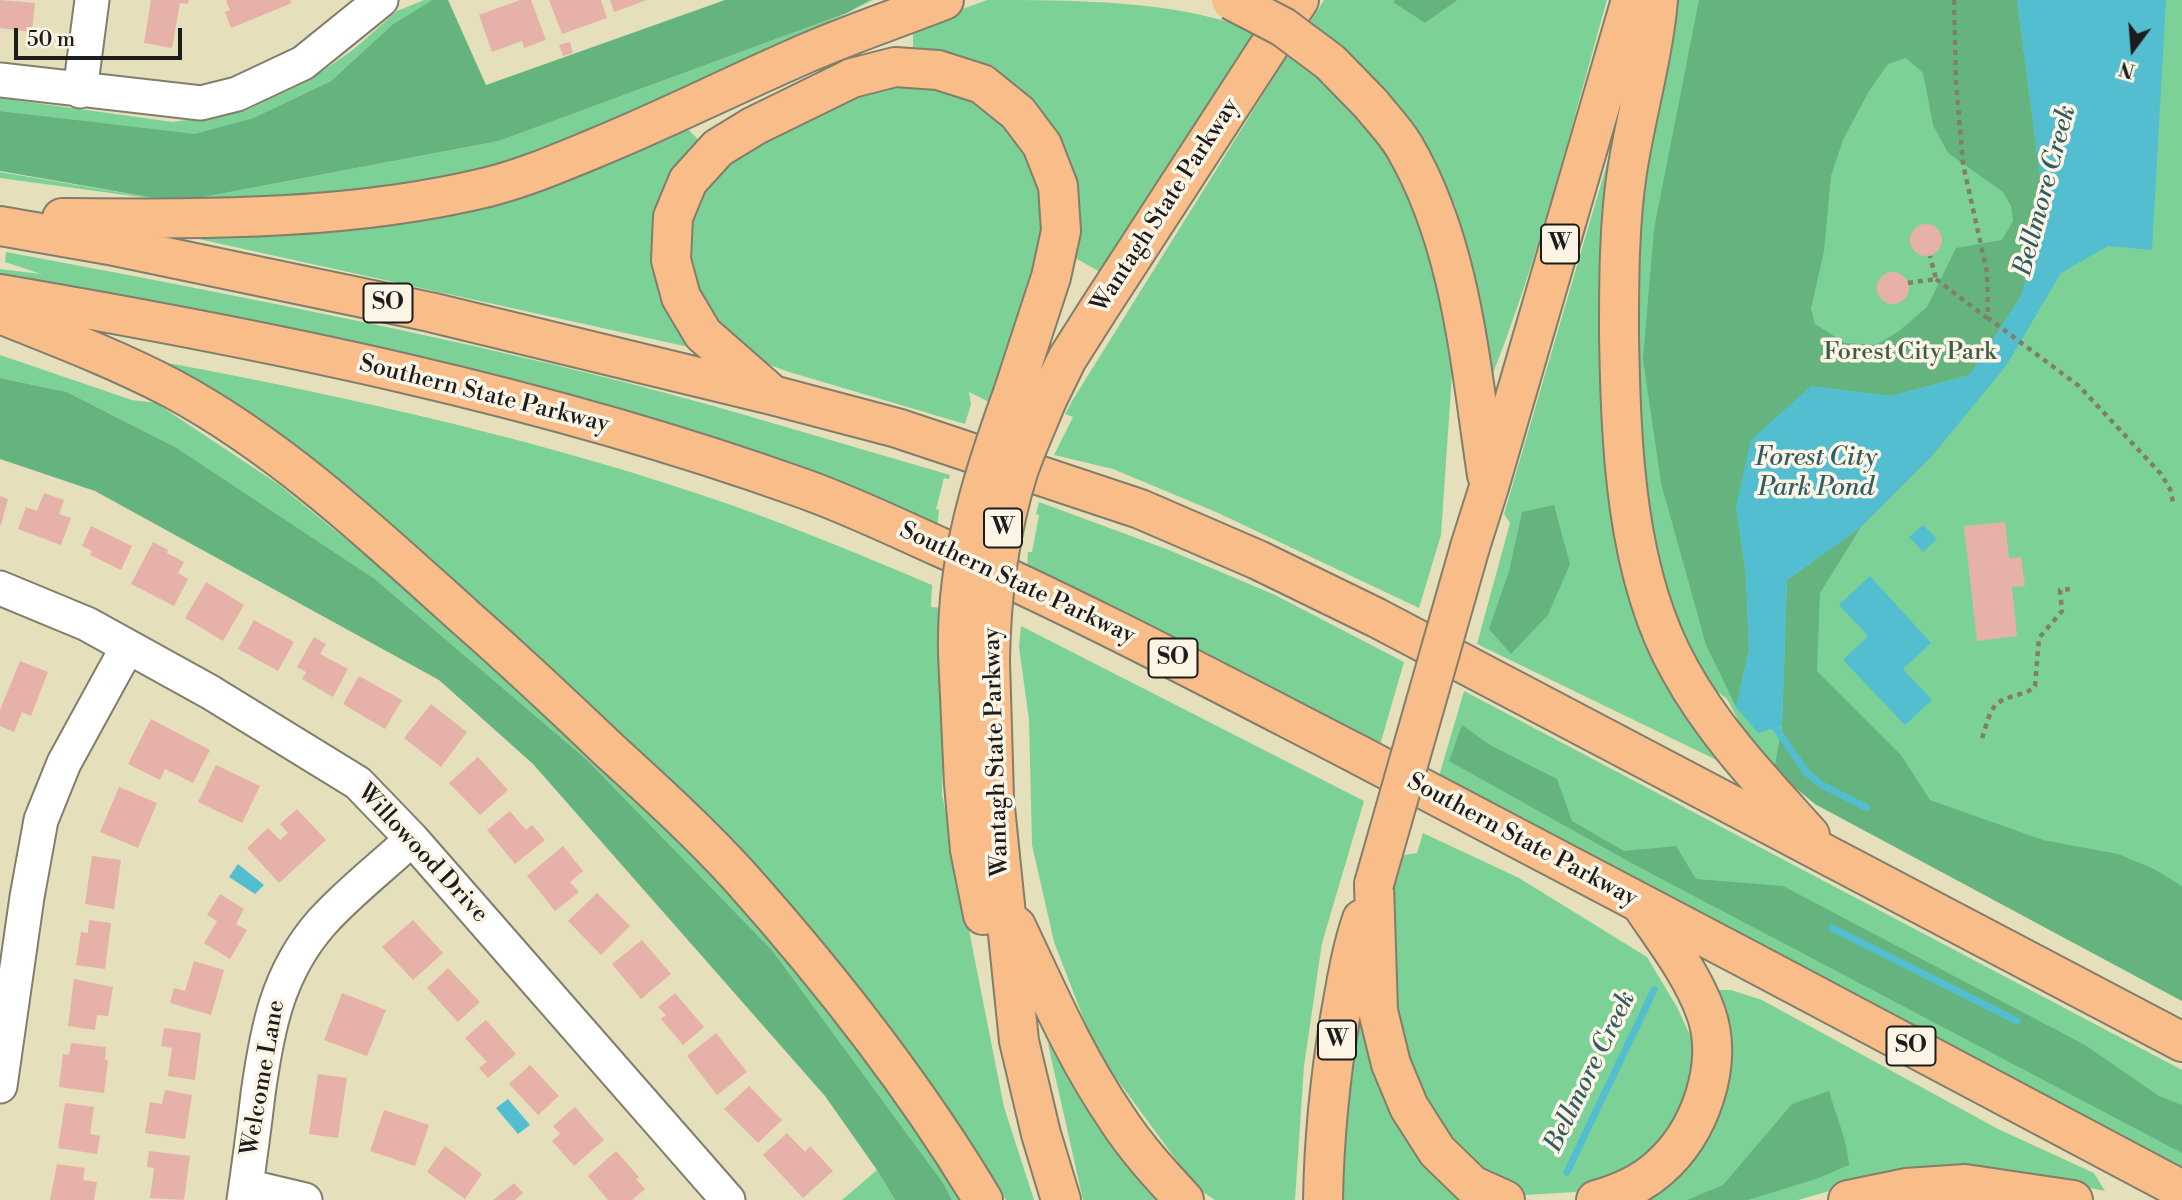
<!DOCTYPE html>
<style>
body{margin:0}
#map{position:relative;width:2182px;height:1200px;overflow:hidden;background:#e6dfbb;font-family:"Libre Bodoni",serif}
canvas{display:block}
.north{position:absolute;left:2098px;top:14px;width:70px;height:70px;-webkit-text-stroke:5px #fcf5e5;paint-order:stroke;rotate:196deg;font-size:19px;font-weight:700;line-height:28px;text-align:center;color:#1c1c1c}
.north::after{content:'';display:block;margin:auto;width:24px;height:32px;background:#1c1c1c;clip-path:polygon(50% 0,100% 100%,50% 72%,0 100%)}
.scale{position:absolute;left:14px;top:28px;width:168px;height:32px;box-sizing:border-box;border:4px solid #1c1c1c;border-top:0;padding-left:9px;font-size:21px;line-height:24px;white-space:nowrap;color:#1c1c1c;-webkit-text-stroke:5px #fcf5e5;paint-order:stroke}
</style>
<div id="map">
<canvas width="2182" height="1200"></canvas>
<div class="north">N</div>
<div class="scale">50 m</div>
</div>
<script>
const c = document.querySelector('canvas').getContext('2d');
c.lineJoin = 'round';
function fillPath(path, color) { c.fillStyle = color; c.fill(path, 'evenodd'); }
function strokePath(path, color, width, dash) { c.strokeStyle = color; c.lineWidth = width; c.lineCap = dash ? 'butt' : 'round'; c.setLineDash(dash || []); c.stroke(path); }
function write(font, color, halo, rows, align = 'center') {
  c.font = font + ' "Libre Bodoni",serif'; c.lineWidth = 7; c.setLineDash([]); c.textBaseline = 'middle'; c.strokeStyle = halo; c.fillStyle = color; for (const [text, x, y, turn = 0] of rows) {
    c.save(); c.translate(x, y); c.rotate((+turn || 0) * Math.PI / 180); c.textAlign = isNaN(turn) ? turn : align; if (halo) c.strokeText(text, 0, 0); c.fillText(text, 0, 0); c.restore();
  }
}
fillPath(new Path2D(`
 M424 0H432L393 24 331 81 253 118 194 135 0 111V98L173 122 245 111 310 80 354 49 397 11Z
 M870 0H873L847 13 628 117 485 173 353 201 177 202 0 178V172L177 202 499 141 847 13Z
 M987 0C1076 0 1176 0 1255 31L1100 272 1070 255 1062 146 913 54V27Z
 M1324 0H1395L1425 23 1458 0H1607C1571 127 1538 263 1488 386L1482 339 1455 205 1389 95 1308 26Z
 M1674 0H2182V1001L1815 804 1774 770 1746 735 1727 699 1713 688 1670 622 1651 555 1633 399V252Z
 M1289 53 1304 64 1347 105 1401 174 1431 245 1452 374 1441 535 1419 608 1216 512 1113 469 1054 455 1073 417 1065 414 1072 401Z
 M1638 58 1624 543 1733 768 1477 644 1510 523 1504 514Z
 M876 82 954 85 1006 114 1039 164 1041 237 993 404 969 392 971 404 965 424 789 372 737 353 686 274 685 220 725 155Z
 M688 129 703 145 654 256 663 305 693 348 194 238 337 230 459 214Z
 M6 252C214 291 423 331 628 383 736 411 843 444 950 475L949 479 944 478 936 509 939 510 937 529 845 486 715 437 581 399 0 277V269L41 274 5 262Z
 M0 355 132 400 156 403 278 484 467 638 716 874 856 1038 971 1200H952L944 1184 772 950 586 759 375 579 177 448 67 392 0 378Z
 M168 363C359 399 551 442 734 506 801 530 866 557 932 585L931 607 946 608 942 794 1004 1107 1034 1200H1006L991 1176 819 941 159 371Z
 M1039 502 1169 550 1275 595 1404 662 1380 745 1106 603 1027 569 1028 552H1032L1039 515 1036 514Z
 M1021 626 1364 801 1322 943 1304 1066 1295 1200H1215L1197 1188 1096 1051 1054 942 1032 845 1029 720 1019 647Z
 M1464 691 2182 1070V1169L1439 776Z
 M1423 833 1519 878 1647 957 1677 1007 1695 1046 1691 1093 1663 1149 1591 1191 1525 1195 1459 1162 1403 1073 1386 976 1393 892 1404 855 1417 853Z
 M1369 943 1372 1041 1474 1200H1338L1353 1041Z
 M1715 990H1731L1762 1000 1998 1129 2094 1173 2105 1191 2057 1181 1833 1190 1798 1200H1631L1660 1186Z
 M1048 1044 1063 1047 1153 1181 1156 1200H1083Z
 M877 1170 895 1200H842Z`), '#7cd296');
fillPath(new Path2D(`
 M432 0H448L486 85 725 0H870L847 13 499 141 177 202 0 171V111L195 134 253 118 331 81 393 24Z
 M1395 0H1458L1425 23 1393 2Z
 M1699 0H2017L2045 213 2021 296 1970 375 1891 396 1811 386 1736 506 1746 576 1749 650 1736 707 1706 645 1661 483 1643 359 1654 229ZM1906 58 1923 73 1933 125 1948 153 2003 192 2011 206 2013 221 2002 240 1956 248 1927 307 1899 331 1876 345 1845 343 1815 324 1811 309 1824 251 1831 176 1843 140 1869 91 1888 64Z
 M0 378 67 392 177 448 375 579 586 759 772 950 944 1184 952 1200H895L877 1170 825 1096 533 764 439 680 95 491 0 459Z
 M1554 505 1570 564 1548 615 1511 654 1489 629 1509 571 1522 512Z
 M1861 527 1820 593 1817 671 1901 755 1930 800 2043 840 2118 854 2154 869 2182 886V1001L1815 804 1774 770 1782 726 1787 580Z
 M1462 725 1490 745 1557 779 1572 821 1624 851 1676 846 1696 879 1783 886 2085 1045 2159 1096 2182 1105V1153L1635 865 1449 761Z
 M1829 1091C1836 1116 1847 1139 1849 1165L1816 1179 1748 1200H1687L1723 1185 1792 1104Z`), '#65b47f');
fillPath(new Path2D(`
 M2017 0H2166L2152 250 2108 246 2061 273 2006 366 1932 456 1861 527 1787 580 1782 726 1758 733 1736 707 1749 650 1746 576 1736 506 1751 440 1811 386 1891 396 1970 375 2021 296 2045 213Z
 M1923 525 1937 539 1923 552 1909 537Z
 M1870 576 1931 643 1903 669 1932 700 1905 725 1843 660 1868 636 1839 605Z
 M238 864 264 885 255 894 229 877Z
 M508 1099 530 1125 518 1134 496 1108Z`), '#53becf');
strokePath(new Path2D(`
 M1774 721 1775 727 1807 773 1822 785 1867 808
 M1832 928 2017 1021
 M1567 1172 1654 990`), '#53becf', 7);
fillPath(new Path2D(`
 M0 0 35 3 32 32 0 28Z
 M151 0H189L188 4 180 3 172 48 144 43Z
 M228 0H290L292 3 231 28 225 12 230 10 226 1Z
 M520 0H531L546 40 524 48 522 41 492 52 479 15Z
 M549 0H601L607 18 562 34Z
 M610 0H647L614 12Z
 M570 42 573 53 563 56 559 45Z
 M1910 240a16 16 0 1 1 32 0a16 16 0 1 1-32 0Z
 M1877 288a16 16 0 1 1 32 0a16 16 0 1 1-32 0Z
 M44 493 64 500 59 514 71 518 61 545 18 529 26 507 37 511Z
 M0 496 8 499 1 525H0Z
 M2005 522 2009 558 2021 557 2025 586 2012 587 2017 636 1977 641 1964 526Z
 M91 526 132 546 121 570 90 555 92 551 82 546Z
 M153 542 168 550 167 553 184 562 178 573 188 579 174 606 131 584Z
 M206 582 244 605 223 641 185 618Z
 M254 620 294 642 278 671 238 649Z
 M314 637 326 644 320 654 348 669 333 697 302 679 306 672 297 667Z
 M20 661 48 672 31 716 22 712 14 732 0 726V710Z
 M359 676 402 700 385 729 343 704Z
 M431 704 467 732 441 767 404 738Z
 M151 719 210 750 193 783 165 769 160 780 128 764Z
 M478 757 508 790 480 815 449 783Z
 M216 765 260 786 242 823 198 802Z
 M119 787 157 803 138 848 100 832Z
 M297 809 326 840 279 883 247 848 268 828 280 840 288 833 280 824Z
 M510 811 526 830 532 825 545 840 515 864 487 830Z
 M563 846 583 871 570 882 579 892 555 911 527 876Z
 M92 856 121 860 114 909 85 904Z
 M597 893 630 926 601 955 568 921Z
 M220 894 244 909 236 924 247 930 230 959 204 943 217 921 207 915Z
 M89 920 111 923 105 969 76 965 81 932 88 933Z
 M413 920 443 953 413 980 382 947Z
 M642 940 671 974 641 999 612 964Z
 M194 961 224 970 211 1015 170 1003 174 988 185 991Z
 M448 968 480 1002 458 1022 427 988Z
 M74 979 113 987 108 1016 97 1015 95 1030 68 1026Z
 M342 993 386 1010 367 1056 324 1040Z
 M675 993 704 1027 683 1045 661 1019 666 1015 658 1007Z
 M486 1020 516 1054 488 1078 479 1068 487 1062 465 1038Z
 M164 1028 201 1033 195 1080 168 1076 172 1048 161 1046Z
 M716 1033 747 1072 717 1095 687 1056Z
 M71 1043 106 1047 105 1060H108L104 1093 59 1087 63 1054 69 1055Z
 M530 1065 559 1096 538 1115 509 1084Z
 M318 1074 347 1078 338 1138 309 1134Z
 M749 1086 782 1120 758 1143 724 1109Z
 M165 1090 192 1095 185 1139 145 1133 150 1102 162 1104Z
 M65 1103 94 1107 90 1134 100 1136 97 1154 58 1148Z
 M575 1107 604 1140 574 1166 552 1141 560 1134 553 1126Z
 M384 1110 429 1125 415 1166 370 1151Z
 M787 1133 805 1152 810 1146 833 1171 803 1198 763 1155Z
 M445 1146 482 1174 465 1199 427 1172Z
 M149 1151 190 1156 184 1200 150 1198 154 1168 147 1167Z
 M616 1151 639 1177 636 1179 645 1189 632 1200H608L588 1176Z
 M57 1164 85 1168 83 1180 97 1182 94 1200H50Z
 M514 1183 523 1193 515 1200H493Z`), '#e6b1a9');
const minor = new Path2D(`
 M0 80 201 103 237 94 303 63 381 0
 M80 91 92 0
 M0 588 87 624 210 692 358 783 412 839 728 1200
 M0 1086 27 897 41 820 64 763 127 648
 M246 1186 305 1200
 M244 1200C249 1165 254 1129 258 1094 267 1030 277 973 322 922 349 892 383 866 412 839`);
const highway = new Path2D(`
 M1658 0C1653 57 1636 114 1627 172 1619 225 1619 281 1619 335 1621 444 1625 573 1680 670 1714 732 1763 783 1810 835
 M1371 104C1382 118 1395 131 1404 146 1462 245 1470 364 1487 475
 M62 218C205 219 348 221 488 187 524 178 559 163 593 149 660 122 725 89 791 60 841 37 893 20 944 0
 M0 226 109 245 430 312 772 395 897 428 1140 509 1258 560 1377 618 2182 1042
 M0 294C270 340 541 395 799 487 848 504 895 527 942 548 1084 611 1221 684 1359 755 1634 899 1908 1044 2182 1190
 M0 314C58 337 118 360 173 389 282 448 374 535 465 617 514 660 562 705 609 750 654 791 699 832 740 877 830 978 913 1083 983 1200
 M768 391 703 334 681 297 671 260 673 217 688 181 718 148 754 126 852 78 895 67 938 70 982 84 1018 113 1042 145 1058 186 1061 231 1051 277 1013 393
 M1046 402 1067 359 1100 307 1299 0
 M1470 547 1489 487 1631 0
 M958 653 964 784 970 850 983 915
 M990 660 994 798 1019 1041 1041 1134 1061 1200
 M1374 884 1378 1011 1391 1064 1409 1107 1437 1151 1472 1185 1505 1200
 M1016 926C1047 991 1075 1057 1116 1117 1135 1147 1160 1174 1184 1200
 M1323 1200C1324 1139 1330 1079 1340 1018 1346 985 1351 951 1362 919
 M1596 1200C1618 1194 1641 1184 1658 1169 1700 1133 1724 1065 1706 1013 1692 974 1666 941 1643 907
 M1848 1200 1906 1188 1965 1184 2073 1200`);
strokePath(minor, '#817e6c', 37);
strokePath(highway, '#817e6c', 42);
strokePath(new Path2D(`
 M1954 0 1956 82 1963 164 1987 272 1988 318 2079 386 2161 474 2170 489 2174 506
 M1936 279 1987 318
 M1908 283 1936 279 1930 256
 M1982 738C1986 728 1988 714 1995 706 2005 694 2025 697 2035 686L2039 638 2062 611 2060 590 2070 589`), '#817e6c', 4.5, [5, 5]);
strokePath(minor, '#fff', 33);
strokePath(highway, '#f8bd89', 38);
const highwayBridge = new Path2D(`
 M1231 0 1283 27 1330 62 1371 104
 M958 653C956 560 982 478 1013 393
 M990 660C991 597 999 533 1018 472 1026 448 1037 425 1046 402
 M1374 884 1470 547`);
strokePath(highwayBridge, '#817e6c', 42, []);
strokePath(highwayBridge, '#f8bd89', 38);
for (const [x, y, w] of [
 [1560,244,38],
 [388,303,49],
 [1003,528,38],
 [1173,658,49],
 [1337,1040,38],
 [1911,1046,49]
]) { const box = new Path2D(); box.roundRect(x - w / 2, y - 19.5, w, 39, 5); c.fillStyle = '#fcf5e5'; c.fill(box); strokePath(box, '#1c1c1c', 2); }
write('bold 23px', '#1c1c1c', null, [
 ["W",1560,244],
 ["SO",388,303],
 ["W",1003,528],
 ["SO",1173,658],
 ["W",1337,1040],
 ["SO",1911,1046]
]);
write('24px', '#1c1c1c', '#fcf5e5', [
 ["Wantagh State Parkway",1166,206,-57],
 ["Southern State Parkway",484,395,14],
 ["Southern State Parkway",1017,584,25],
 ["Wantagh State Parkway",997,752,-92],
 ["Southern State Parkway",1522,841,28],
 ["Willowood Drive",422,854,47],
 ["Welcome Lane",264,1078,-80]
]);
write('24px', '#3e5c47', '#fcf5e5', [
 ["Forest City Park",1910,353]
]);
write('italic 26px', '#325d64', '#fcf5e5', [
 ["Bellmore Creek",2046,191,-75],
 ["Forest City",1816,459],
 ["Park Pond",1816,489],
 ["Bellmore Creek",1591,1072,-64]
]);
</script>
